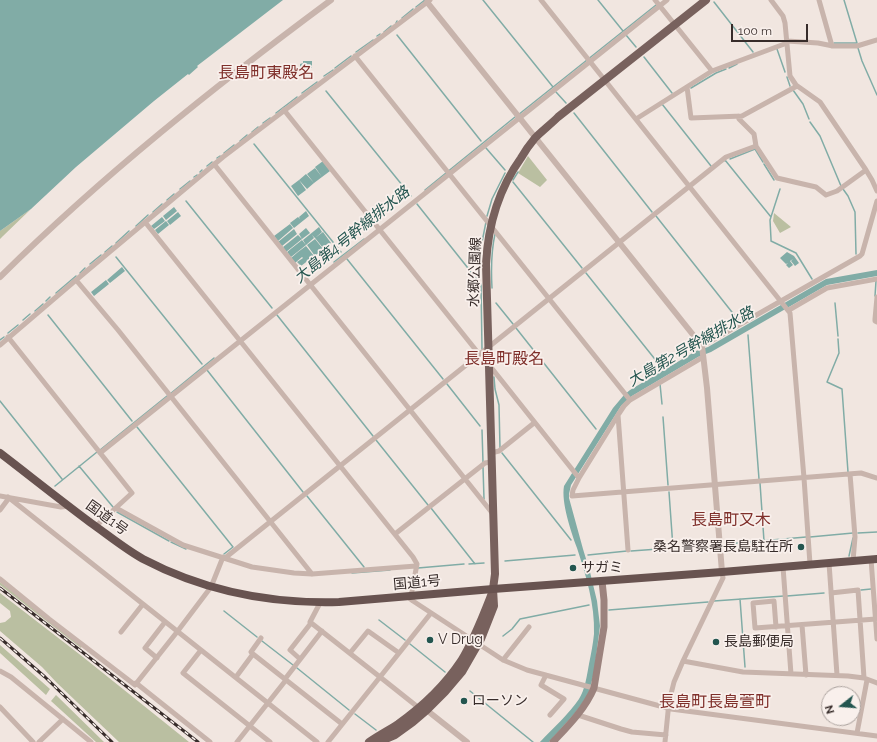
<!DOCTYPE html>
<meta charset="utf-8">
<style>
body{margin:0}
#map{position:relative;width:877px;height:742px;overflow:hidden;background:#f1e6e0;font-family:Raleway,sans-serif}
canvas{display:block}
.north{position:absolute;left:821px;top:686px;width:40px;height:40px;box-sizing:border-box;background:#f9f0ec;border:1px solid #aba29e;border-radius:50%;rotate:253deg;font-size:11px;font-weight:700;line-height:16px;text-align:center;color:#372c2a}
.north::after{content:'';display:block;margin:auto;width:14px;height:18px;background:#23554f;clip-path:polygon(50% 0,100% 100%,50% 72%,0 100%)}
.scale{position:absolute;left:731px;top:24px;width:77px;height:18px;box-sizing:border-box;border:2px solid #372c2a;border-top:0;padding-left:5px;font-size:12px;line-height:14px;white-space:nowrap;color:#372c2a;-webkit-text-stroke:3px #f9f0ec;paint-order:stroke}
</style>
<div id="map">
<canvas width="877" height="742"></canvas>
<div class="north">N</div>
<div class="scale">100 m</div>
</div>
<script>
const c = document.querySelector('canvas').getContext('2d');
c.lineJoin = 'round';
function fillPath(path, color) { c.fillStyle = color; c.fill(path, 'evenodd'); }
function strokePath(path, color, width, dash) { c.strokeStyle = color; c.lineWidth = width; c.lineCap = dash ? 'butt' : 'round'; c.setLineDash(dash || []); c.stroke(path); }
function write(font, color, halo, rows, align = 'center') {
  c.font = font + ' Raleway,"Noto Sans JP",sans-serif'; c.lineWidth = 3.5; c.setLineDash([]); c.textBaseline = 'middle'; c.strokeStyle = halo; c.fillStyle = color; for (const [text, x, y, turn = 0] of rows) {
    c.save(); c.translate(x, y); c.rotate((+turn || 0) * Math.PI / 180); c.textAlign = isNaN(turn) ? turn : align; if (halo) c.strokeText(text, 0, 0); c.fillText(text, 0, 0); c.restore();
  }
}
fillPath(new Path2D(`
 M528 156 547 180 540 187 518 173Z
 M31 209 3 236 0 239V231Z
 M774 213 791 227 780 233 773 221Z
 M0 582 82 646 81 648 0 585Z
 M0 593 83 657 189 742H119L57 683 42 667 0 631V623L5 622 11 617 10 611 0 603Z
 M0 645 50 689 46 695 0 653Z
 M56 695 104 742H96L51 701Z`), '#babfa1');
fillPath(new Path2D(`
 M0 0H283L197 66 198 67 189 75 188 74 154 101 76 167 31 209 0 231Z
 M303 61H312V68H300V64L303 63Z
 M323 161 330 171 322 177 315 167Z
 M315 168 322 177 314 183 307 174Z
 M306 174 314 183 307 189 299 180Z
 M299 180 306 190 298 196 291 186Z
 M174 207 177 211 166 220 163 216Z
 M306 211 309 216 294 228 290 223 298 217 300 219 299 217Z
 M178 212 181 216 170 225 167 221Z
 M162 217 165 221 154 229 151 226Z
 M166 221 169 225 158 234 155 230Z
 M290 224 293 228 278 241 274 236Z
 M319 227 322 232 315 238 312 235 314 238 306 245 303 240Z
 M306 228 310 233 302 239 299 234Z
 M294 229 297 234 282 246 278 242Z
 M323 232 331 243 323 248 315 238Z
 M298 235 302 239 286 252 283 247Z
 M315 239 323 249 315 256 307 245Z
 M302 240 306 245 291 257 287 252Z
 M306 246 314 256 301 266 297 262 303 258 302 257 295 263 291 258 298 252 302 256 298 252Z
 M787 252 794 256 799 263 795 266 791 261 793 259 790 261 793 265 789 268 786 265 788 263 786 264 780 258Z
 M122 267 125 271 110 283 107 280Z
 M877 270V276L827 285 711 352 698 357 632 396 621 406 571 485 569 494V498L583 549 590 572 597 601 600 626 594 673 588 695 575 713 549 742H540C553 728 569 714 579 699 585 690 587 675 589 664 591 654 593 644 594 634 595 604 586 576 577 548 571 532 561 502 564 486L613 408 624 395 630 390 696 351 708 347 826 279Z
 M106 280 109 284 94 296 91 292Z`), '#81aca6');
strokePath(new Path2D(`
 M483 0 553 87
 M598 0 623 31
 M714 2 753 52
 M416 7 425 0
 M402 18 413 9
 M396 23 397 21
 M384 32 391 26
 M397 35 481 141
 M626 35 636 47
 M377 36 380 34
 M834 43H857L844 0
 M858 48 862 61 877 95
 M777 49 785 72
 M356 52 373 40
 M644 57 672 93
 M335 68 351 56
 M729 68 737 64
 M324 76 333 70
 M787 77 790 86
 M691 88 716 73 726 69
 M793 90 803 104 809 119
 M326 91 411 196
 M556 92 566 103
 M302 93 317 82
 M662 104 711 166
 M276 113 297 97
 M574 113 652 212
 M518 115 656 5
 M810 122 820 136 841 186
 M263 123 270 118
 M252 132 258 127
 M240 141 247 135
 M254 144 341 252
 M486 148 505 170
 M224 153 234 145
 M217 158 220 156
 M730 159 755 149 763 162
 M725 161V160L771 217
 M764 164 774 180
 M207 166 212 162
 M200 172 202 170
 M194 177 197 175
 M513 180 518 172
 M513 182 582 268
 M180 189 190 181
 M780 189 770 220 771 239V241L796 253 812 279
 M843 189 848 196 855 212 856 254
 M425 190 515 117
 M167 200 174 194
 M186 201 272 308
 M417 204 479 282
 M153 212 162 204
 M487 216 492 199 505 173
 M656 216 739 321
 M136 226 148 215
 M482 242 486 222
 M116 243 129 231
 M105 252 112 246
 M116 257 202 364
 M347 259 443 379
 M334 262 364 239
 M90 264 101 255
 M80 273 85 268
 M586 273 662 368
 M481 284 482 349
 M492 288C491 270 491 252 495 234
 M56 293 76 276
 M875 296 876 281
 M46 301 50 297
 M496 303 513 324
 M835 303 838 336
 M35 311 43 304
 M48 315 132 421
 M277 315 373 436
 M23 320 30 314
 M516 328 596 429
 M8 333 18 325
 M748 335 759 479
 M838 339 839 353 827 382 842 389 848 472
 M0 340 4 337
 M207 370 303 492
 M494 377 495 389 499 405 500 448
 M447 384 480 426
 M660 384 662 404
 M170 394 214 358
 M0 401 62 479
 M663 417 668 485
 M137 427 233 547 224 554
 M482 430 483 462
 M376 440 428 505
 M100 450 167 396
 M502 453 571 540
 M79 466 113 507
 M483 467 484 499
 M760 483 764 541
 M55 486 97 452
 M669 492 673 548
 M307 496 364 567
 M431 508 475 564
 M117 512 169 541
 M858 533 877 532
 M810 537 853 533
 M171 542 186 549
 M726 544 806 537
 M631 551 714 545
 M588 555 627 551
 M849 556 853 538
 M505 561 575 555
 M469 564 484 563
 M418 568 464 564
 M352 573 390 570
 M861 590 871 589
 M787 596 824 593
 M740 599 745 667
 M714 601 784 596
 M609 610 708 602
 M224 611 257 637
 M379 620 405 640
 M503 636 512 629 520 619 589 605
 M262 641 293 665
 M410 644 445 672
 M297 668 349 710
 M470 691 533 742
 M355 714 376 730`), '#81aca6', 1.5);
strokePath(new Path2D(`
 M541 0 790 313 804 478 810 564
 M655 0 712 71
 M771 0 783 16 785 23 790 76 796 85 820 102 866 170 872 180 877 191
 M819 0 832 46
 M787 41 818 43 833 46H857L877 40
 M355 56 630 400
 M687 87 691 118 742 116 797 86
 M284 110 479 354
 M738 116 739 119 754 134 756 146
 M636 119 712 71 787 43
 M214 164 493 514
 M145 222 413 557 417 564 411 596
 M76 280 118 330 312 574
 M877 297 875 319V321L877 322
 M789 310 827 288 877 279
 M8 337 132 493 96 526
 M0 345 76 280 223 157 430 0
 M702 346 860 256 862 254 877 201
 M490 366 579 478
 M618 415 579 478 573 490 572 496 861 473 877 478
 M100 453 667 0
 M491 453 499 451 534 423
 M850 474 855 537 853 561
 M0 496 61 507 69 506
 M8 497 317 742
 M116 508 183 545 252 567 294 573 312 574 416 566
 M0 510 9 498
 M395 534 485 463 491 462
 M628 550 618 415 624 406 630 400 703 357
 M225 558 726 157 756 146 777 178 816 187 826 195 837 191 866 170
 M871 559 877 639
 M829 563 837 675
 M783 567 791 674
 M0 579 49 619 135 685 177 632 211 587 223 557
 M831 593 858 590 864 678
 M408 597 413 601 503 660 527 670 671 709 877 736
 M320 603 310 622 380 677 431 613
 M802 625 806 675
 M776 627 774 601 753 603 755 628 876 619
 M121 632 143 604
 M201 650 183 673 270 742
 M350 653 368 631 399 653
 M253 654 251 652 261 638
 M157 658 145 648 165 622
 M300 659 290 650 311 623
 M503 660 529 627
 M683 661 743 672 848 676 864 678 877 683
 M0 671 11 677 91 742
 M546 675 541 685 564 699 550 715
 M236 677 253 654 342 724
 M285 679 322 631
 M136 683 210 742
 M0 707 33 742
 M578 715 621 729 632 732 666 735
 M857 733 867 680
 M39 742 63 719
 M237 742 286 680
 M328 742 380 677 419 708
 M665 742 669 702 674 682 683 661 723 578 722 572`), '#c8b4ac', 5);
strokePath(new Path2D(`
 M427 2 702 346 707 388 722 572
 M0 277C102 176 215 86 331 0
 M424 708 467 742`), '#c8b4ac', 6);
strokePath(new Path2D(`
 M553 742C569 725 585 709 594 688L604 627V600L602 581`), '#9c837e', 7);
strokePath(new Path2D(`
 M369 742C379 735 389 730 398 724 422 707 445 685 461 661 474 640 483 616 492 593
 M379 742 395 735 413 722 427 710 445 692 462 672 481 639 494 606 493 589 495 574 486 264C488 225 498 190 521 158 525 151 530 144 535 138 542 131 551 124 558 117L706 0`), '#78615d', 8);
strokePath(new Path2D(`
 M0 453C30 476 60 500 91 523 108 535 125 549 143 559 204 591 271 604 339 602L493 589 722 572 877 559`), '#685350', 8);
const rail = new Path2D(`
 M0 588 198 742
 M0 638 45 677 112 742`);
strokePath(rail, '#372c2a', 3);
strokePath(rail, '#f9f0ec', 1.5, [4.5]);
for (const [x, y, r, color] of [
 [801,547,4,"#23554f"],
 [573,568,4,"#23554f"],
 [430,640,4,"#23554f"],
 [716,642,4,"#23554f"],
 [464,701,4,"#23554f"]
]) { const dot = new Path2D(); dot.arc(x, y, r, 0, 2 * Math.PI); c.fillStyle = color; c.fill(dot); strokePath(dot, '#f9f0ec', 1.5); }
write('14px', '#372c2a', '#f9f0ec', [
 ["水郷公園線",475,272,-88],
 ["国道1号",107,518,36],
 ["国道1号",417,583,-5]
]);
write('14px', '#372c2a', '#f9f0ec', [
 ["桑名警察署長島駐在所",793,547,"right"],
 ["サガミ",581,568],
 ["V Drug",438,640],
 ["長島郵便局",724,642],
 ["ローソン",472,701]
], 'left');
write('italic 15px', '#23554f', '#f9f0ec', [
 ["大島第4号幹線排水路",352,235,-39],
 ["大島第2号幹線排水路",691,347,-30]
]);
write('16px', '#7f2f2a', '#f9f0ec', [
 ["長島町東殿名",266,73],
 ["長島町殿名",504,359],
 ["長島町又木",731,520],
 ["長島町長島萱町",715,702]
]);
</script>
